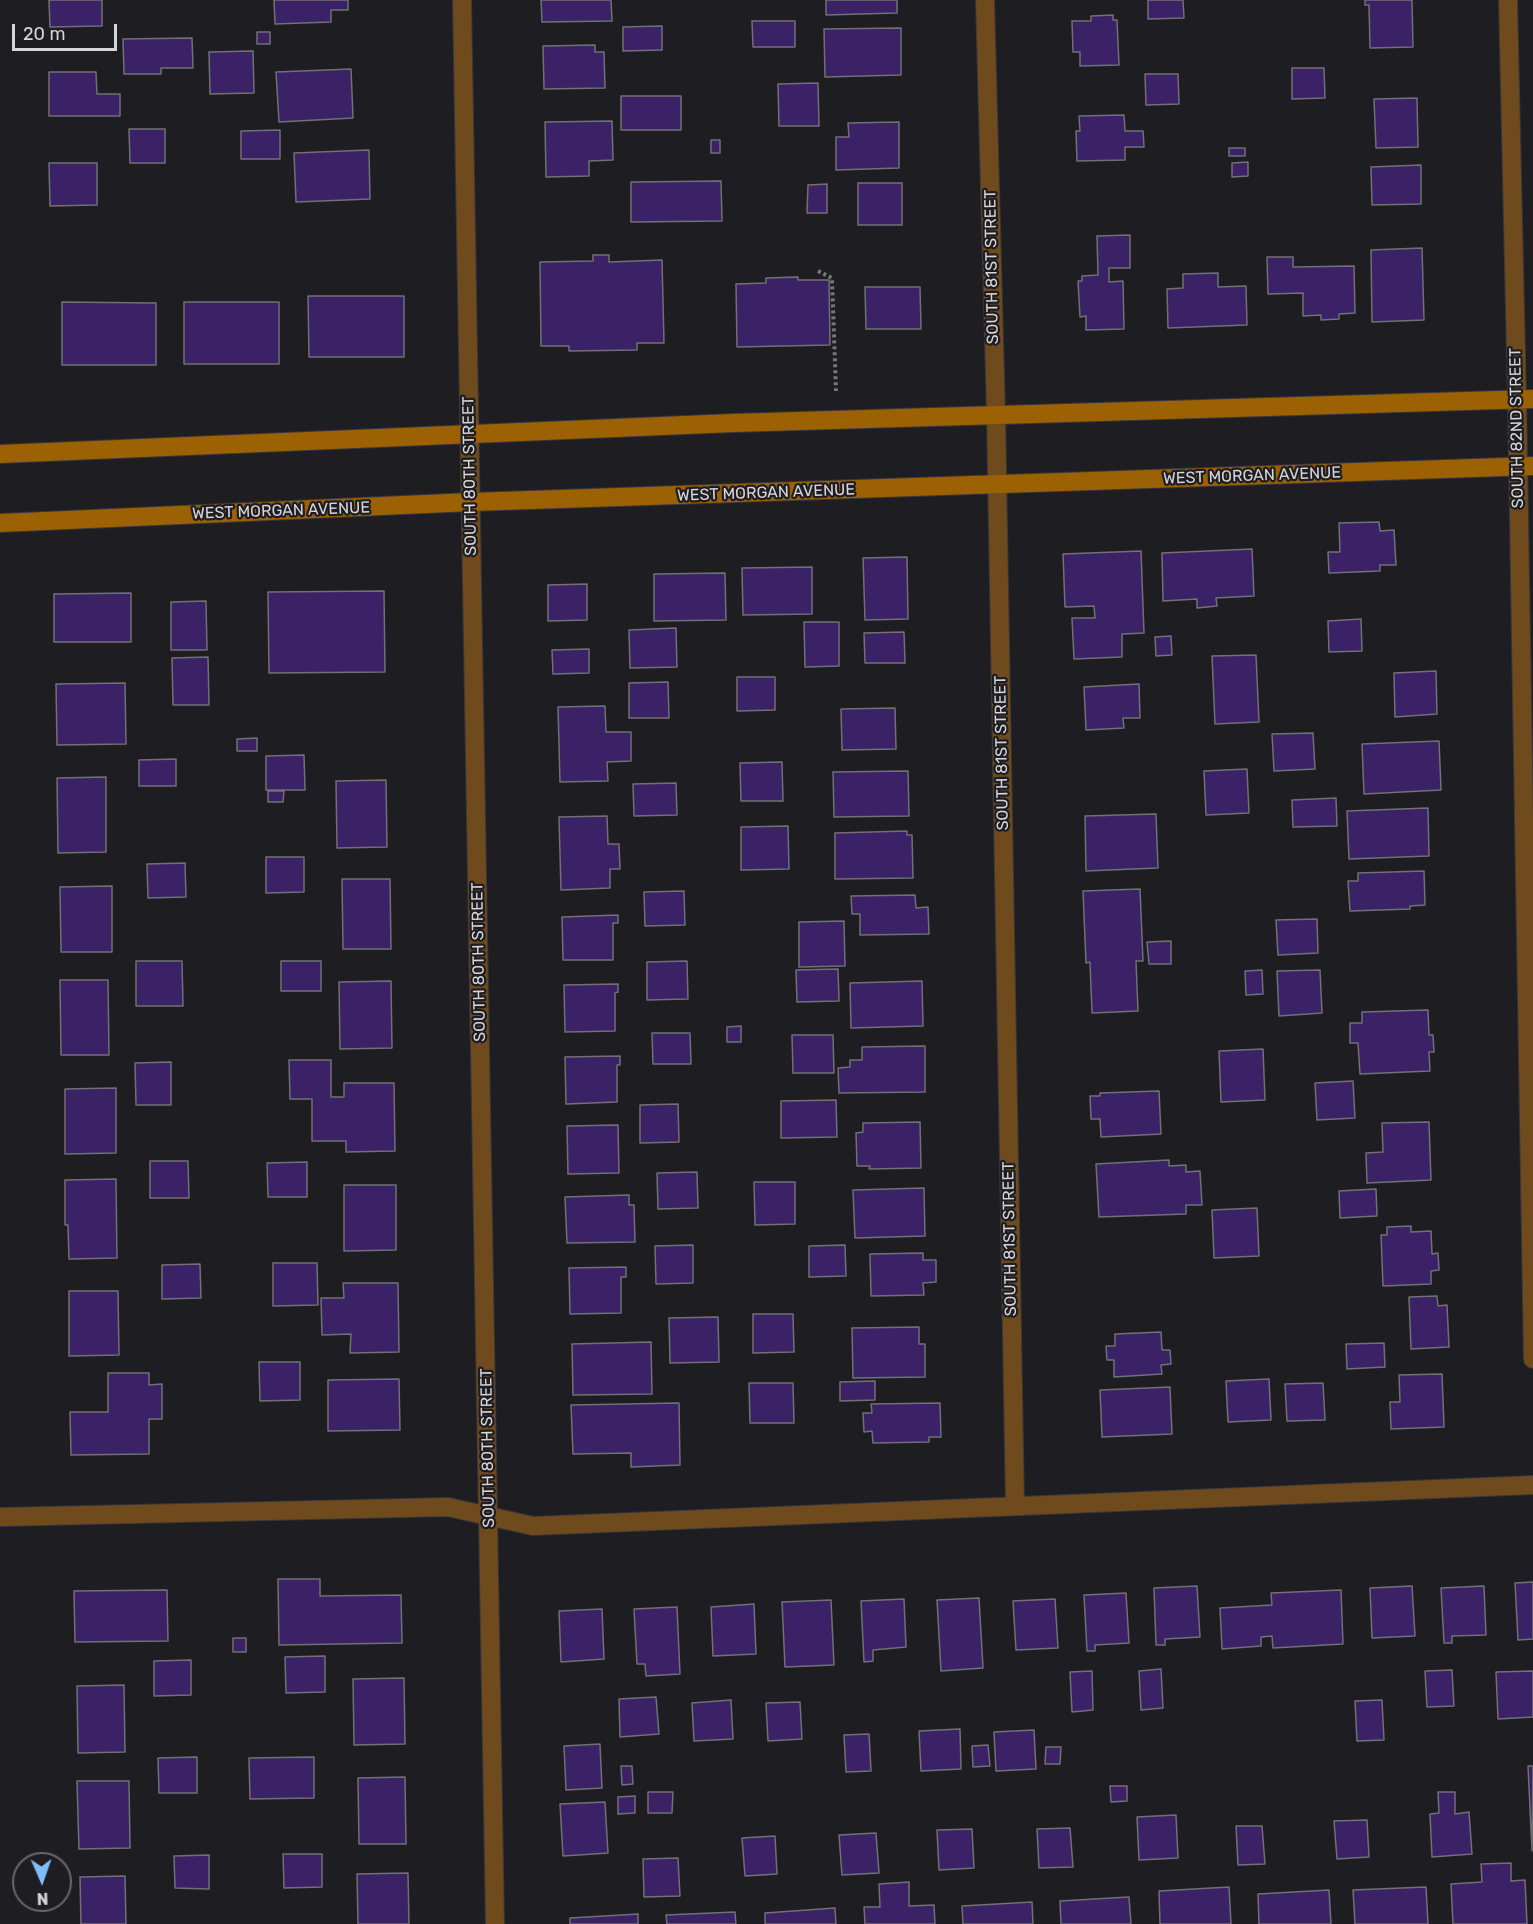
<!DOCTYPE html>
<style>
body{margin:0}
#map{position:relative;width:1533px;height:1924px;overflow:hidden;background:#1e1d22;font-family:Rubik,sans-serif}
canvas{display:block}
.north{position:absolute;left:12px;top:1852px;width:60px;height:60px;box-sizing:border-box;background:#1e1d22;border:2px solid #68676b;border-radius:50%;rotate:178deg;font-size:16px;font-weight:700;line-height:24px;text-align:center;color:#d6d5d9}
.north::after{content:'';display:block;margin:auto;width:21px;height:27px;background:#7ebdf9;clip-path:polygon(50% 0,100% 100%,50% 72%,0 100%)}
.scale{position:absolute;left:12px;top:24px;width:105px;height:27px;box-sizing:border-box;border:3px solid #d6d5d9;border-top:0;padding-left:8px;font-size:18px;line-height:21px;white-space:nowrap;color:#d6d5d9;-webkit-text-stroke:4px #1e1d22;paint-order:stroke}
</style>
<div id="map">
<canvas width="1533" height="1924"></canvas>
<div class="north">N</div>
<div class="scale">20 m</div>
</div>
<script>
const c = document.querySelector('canvas').getContext('2d');
c.lineJoin = 'round';
function fillPath(path, color) { c.fillStyle = color; c.fill(path, 'evenodd'); }
function strokePath(path, color, width, dash) { c.strokeStyle = color; c.lineWidth = width; c.lineCap = dash ? 'butt' : 'round'; c.setLineDash(dash || []); c.stroke(path); }
function write(font, color, halo, rows, align = 'center') {
  c.font = font + ' Rubik,sans-serif'; c.lineWidth = 4.5; c.setLineDash([]); c.textBaseline = 'middle'; c.strokeStyle = halo; c.fillStyle = color; for (const [text, x, y, turn = 0] of rows) {
    c.save(); c.translate(x, y); c.rotate((+turn || 0) * Math.PI / 180); c.textAlign = isNaN(turn) ? turn : align; if (halo) c.strokeText(text, 0, 0); c.fillText(text, 0, 0); c.restore();
  }
}
const building = new Path2D(`
 M49 0H102V26L50 27Z
 M274 0H348V10H331V22L275 24Z
 M541 0H611L612 21 542 22Z
 M826 0H897V13L826 15Z
 M1148 0H1183L1184 18 1148 19Z
 M1365 0H1412L1413 47 1370 48 1369 5H1365Z
 M1113 15V20H1117L1119 65 1080 66V52H1073L1072 21H1091V16Z
 M752 21H795V47H753Z
 M662 26V50L623 51V27Z
 M901 28V75L825 77 824 29Z
 M257 32H270V44H257Z
 M192 38 193 68H161V74H124L123 39Z
 M595 45V52H604L605 88 544 89 543 46Z
 M253 51 254 93 210 94 209 52Z
 M1292 68H1324L1325 98 1292 99Z
 M351 69 353 118 279 122 276 72Z
 M49 72H96L97 94H120V116H49Z
 M1145 74H1178L1179 104 1146 105Z
 M818 83 819 126H779L778 84Z
 M621 96H681V130H621Z
 M1417 98 1418 147 1376 148 1374 99Z
 M1124 115 1125 131H1143L1144 147H1125V160L1077 161 1076 131H1080L1079 116Z
 M612 121 613 160 589 161V176L546 177 545 122Z
 M899 122V168L836 170V137H849L848 123Z
 M129 129H165V163H130Z
 M280 130V159H241V131Z
 M711 140H720V153H711Z
 M1229 148H1245V156H1229Z
 M369 150 370 199 296 202 294 153Z
 M1248 162V176L1232 177V163Z
 M49 163H97V205L50 206Z
 M1421 165V204L1372 205 1371 167Z
 M721 181 722 221 631 222V182Z
 M858 183H902V225H858Z
 M827 184V213H807L808 185Z
 M1130 235V268H1109V282L1123 281 1124 329 1086 330V316L1080 317 1078 281H1082V276L1098 275 1097 236Z
 M1422 248 1424 320 1372 322 1371 250Z
 M593 255H609V262L662 260 664 343H637V350L569 351V346H541L540 262 593 261Z
 M1267 257H1293V267L1354 266 1355 313 1339 314V319L1321 320V315L1303 316V293L1268 294Z
 M1218 273V287L1246 286 1247 325 1168 328 1167 289 1183 288V274Z
 M798 277V280H829L830 345 737 347 736 284 766 283V278Z
 M865 287H920L921 329H866Z
 M308 296H404V357H309Z
 M62 302 156 303V365H62Z
 M184 302H279V364H184Z
 M1379 522 1380 531 1394 530 1396 565H1380V571L1329 573 1328 552H1340L1339 523Z
 M1252 549 1254 596 1216 598 1217 606 1197 608V599L1163 601 1162 553Z
 M1141 551 1144 633 1122 634V657L1074 659 1072 618H1095L1094 606 1065 607 1063 554Z
 M907 557 908 619 865 620 863 558Z
 M812 567V614L743 615 742 568Z
 M725 573 726 620 654 621V574Z
 M587 584V620L548 621V585Z
 M384 591 385 672 269 673 268 592Z
 M131 593V642H54V594Z
 M206 601 207 650H171V602Z
 M1361 619 1362 651 1329 652 1328 621Z
 M804 622H839V666L805 667Z
 M676 628 677 667 630 668 629 630Z
 M904 632 905 663H865L864 633Z
 M1171 636 1172 655 1156 656 1155 637Z
 M589 649V673L553 674 552 650Z
 M1256 655 1259 722 1215 724 1212 656Z
 M208 657 209 705H173L172 658Z
 M1436 671 1437 714 1395 717 1394 673Z
 M737 677H775V710L737 711Z
 M668 682 669 718H629V683Z
 M125 683 126 744 57 745 56 684Z
 M1139 684 1140 718H1123L1124 728 1086 730 1084 687Z
 M605 706 606 732H631V761L607 762 608 781 560 782 558 707Z
 M895 708 896 749 842 750 841 709Z
 M1313 733 1315 769 1274 771 1272 734Z
 M257 738V751H237V739Z
 M1439 741 1441 790 1364 794 1362 744Z
 M304 755 305 790H266V756Z
 M176 759V786H139V760Z
 M782 762 783 801H741L740 763Z
 M1247 769 1249 813 1206 815 1204 771Z
 M908 771 909 816 834 817 833 772Z
 M106 777V852L58 853 57 778Z
 M386 780 387 847 337 848 336 781Z
 M676 783 677 815 634 816 633 784Z
 M268 791H284L283 802H268Z
 M1336 798 1337 826 1293 827 1292 800Z
 M1428 808 1429 856 1349 859 1347 811Z
 M1156 814 1158 868 1086 871 1085 816Z
 M607 816 608 844H619L620 869H610V888L561 890 559 817Z
 M788 826 789 869 741 870V827Z
 M907 831V835H912L913 878 835 879V833Z
 M266 857H304V892L266 893Z
 M185 863 186 897 148 898 147 864Z
 M1424 871 1425 905 1410 906V909L1350 911 1348 881H1358V873Z
 M342 879H390L391 949H343Z
 M112 886V952H61L60 887Z
 M1140 889 1143 961H1136L1138 1011 1092 1013 1090 962 1086 963 1083 891Z
 M684 891 685 925 645 926 644 892Z
 M915 895 916 908 928 907 929 934 860 935V914H852L851 896Z
 M618 915V923H613V960H563L562 917Z
 M1317 919 1318 953 1278 955 1276 920Z
 M844 921 845 966 799 967V922Z
 M1171 941V964H1149L1147 942Z
 M136 961H182L183 1006H136Z
 M281 961H321V991H281Z
 M687 961 688 999 647 1000V962Z
 M838 969 839 1001 797 1002 796 970Z
 M1262 970 1263 994 1246 995 1245 971Z
 M1320 970 1322 1013 1279 1016 1277 971Z
 M60 980H108L109 1055H61Z
 M391 981 392 1048 340 1049 339 982Z
 M922 981 923 1026 851 1028 850 983Z
 M618 984V992L615 993V1031L565 1032 564 985Z
 M1428 1010 1429 1035H1433L1434 1052H1429L1430 1071 1360 1074 1358 1043H1350V1023H1362V1012Z
 M741 1026V1042H727V1027Z
 M652 1033H690L691 1064H653Z
 M792 1035H833L834 1073H793Z
 M925 1046V1092L839 1093 838 1068 850 1067V1060H862V1047Z
 M1263 1049 1265 1100 1221 1102 1219 1051Z
 M620 1056V1065H617V1102L566 1104 565 1057Z
 M289 1060H331V1097H344V1083H394L395 1151 346 1152V1141H312V1099H290Z
 M171 1062V1105H136L135 1063Z
 M1353 1081 1355 1118 1317 1120 1315 1083Z
 M116 1088V1153L65 1154V1089Z
 M1159 1091 1161 1134 1101 1137 1100 1119H1091L1090 1096H1100V1093Z
 M836 1100 837 1137 781 1138V1101Z
 M678 1104 679 1142 640 1143V1105Z
 M920 1122 921 1168 869 1169 870 1166H857L856 1133 863 1132V1123Z
 M1429 1122 1431 1180 1367 1183 1366 1153 1383 1152 1382 1123Z
 M618 1125 619 1173 568 1174 567 1126Z
 M1169 1160V1166L1186 1165V1172L1200 1171 1202 1205H1186V1214L1099 1217 1096 1164Z
 M150 1161H188L189 1198H150Z
 M307 1162V1197H268L267 1163Z
 M697 1172 698 1208 658 1209 657 1173Z
 M116 1179 117 1258 69 1259 68 1225H65V1180Z
 M754 1182H795V1224L755 1225Z
 M344 1185H396V1250L344 1251Z
 M924 1188 925 1236 855 1238 853 1190Z
 M1376 1189 1377 1216 1340 1218 1339 1191Z
 M629 1195V1205H634L635 1242 567 1243 565 1197Z
 M1257 1208 1259 1256 1214 1258 1212 1210Z
 M1411 1226V1232L1431 1231 1432 1254 1438 1253 1439 1270 1431 1271V1284L1383 1286 1381 1235H1387V1227Z
 M693 1245V1283L656 1284 655 1246Z
 M845 1245 846 1276 809 1277V1246Z
 M923 1253V1260H936V1282L923 1283 924 1295 871 1296 870 1254Z
 M273 1263H317L318 1305 273 1306Z
 M200 1264 201 1298 162 1299V1265Z
 M626 1267V1277H621V1313L570 1314 569 1268Z
 M343 1283H398L399 1352 350 1353 351 1334 322 1335 321 1298H344Z
 M69 1291H118L119 1355 69 1356Z
 M1437 1296 1438 1306 1447 1305 1449 1347 1411 1349 1409 1297Z
 M753 1314H793L794 1352 753 1353Z
 M718 1317 719 1362 670 1363 669 1318Z
 M919 1327V1344H925V1377L853 1378 852 1328Z
 M1161 1332 1162 1350H1170L1171 1364 1161 1365 1162 1374 1114 1377V1360H1107L1106 1346H1115V1334Z
 M651 1342 652 1394 573 1395 572 1344Z
 M1384 1343 1385 1367 1347 1369 1346 1344Z
 M259 1362H300V1400L260 1401Z
 M108 1373H149V1385L162 1384V1419H149V1454L71 1455 70 1412H108Z
 M1442 1374 1444 1427 1391 1429 1390 1402H1400L1399 1375Z
 M399 1379 400 1430 328 1431V1380Z
 M1269 1379 1271 1420 1228 1422 1226 1381Z
 M875 1381V1400L840 1401V1382Z
 M749 1383H793L794 1423H750Z
 M1323 1383 1325 1420 1287 1421 1285 1384Z
 M1170 1387 1172 1434 1102 1437 1100 1390Z
 M679 1403 680 1465 631 1467V1453L573 1454 571 1405Z
 M940 1403 941 1437H929V1442L873 1443 872 1431 864 1432 863 1413H872L871 1404Z
 M278 1579H320V1596L401 1595 402 1643 279 1645Z
 M1533 1582V1639L1518 1640 1515 1583Z
 M1197 1586 1200 1637 1165 1639V1645H1156L1154 1588Z
 M1412 1586 1415 1636 1372 1638 1370 1588Z
 M1484 1586 1486 1635 1452 1636V1643H1444L1441 1588Z
 M167 1590 168 1641 75 1642 74 1591Z
 M1341 1590 1343 1644 1273 1648 1272 1636 1261 1637V1646L1222 1649 1220 1608 1272 1605 1271 1593Z
 M1126 1593 1129 1643 1095 1645V1651H1087L1084 1595Z
 M979 1598 983 1668 941 1671 937 1600Z
 M904 1599 906 1647 873 1650V1661L864 1662 861 1601Z
 M1055 1599 1058 1648 1016 1650 1013 1601Z
 M831 1600 834 1665 785 1667 782 1602Z
 M754 1604 756 1654 713 1656 711 1607Z
 M677 1607 680 1674 646 1676 645 1664H637L634 1609Z
 M602 1609 604 1659 561 1662 559 1611Z
 M233 1638H246V1652H233Z
 M325 1656V1692L286 1693 285 1657Z
 M191 1660V1695L154 1696V1661Z
 M1161 1669 1163 1708 1141 1710 1139 1671Z
 M1452 1670 1454 1706 1427 1707 1425 1671Z
 M1092 1671 1093 1710 1072 1712 1070 1672Z
 M1533 1671V1717L1498 1719 1496 1672Z
 M404 1678 405 1744 354 1745 353 1679Z
 M124 1685 125 1752 78 1753 77 1686Z
 M656 1697 659 1734 620 1737 619 1699Z
 M731 1700 733 1739 694 1741 692 1703Z
 M1382 1700 1384 1740 1357 1741 1355 1701Z
 M800 1702 802 1739 768 1741 766 1703Z
 M960 1729 961 1769 921 1771 919 1731Z
 M1034 1730 1036 1769 996 1771 994 1732Z
 M869 1734 871 1771 846 1772 844 1735Z
 M600 1744 602 1788 566 1790 564 1746Z
 M988 1745 990 1766 973 1767 972 1746Z
 M1046 1747H1061L1060 1764H1045Z
 M197 1757V1793H159L158 1758Z
 M314 1757V1798L250 1799 249 1758Z
 M621 1766H632L633 1784 622 1785Z
 M1528 1766H1533L1532 1851Z
 M405 1777 406 1844H359L358 1778Z
 M77 1781H129L130 1848 79 1849Z
 M1110 1786H1127V1801L1111 1802Z
 M648 1792H673L672 1813H648Z
 M1438 1792H1455V1814L1469 1812 1472 1854 1432 1857 1430 1814 1439 1813Z
 M635 1796V1813L618 1814V1797Z
 M605 1802 608 1853 563 1856 560 1804Z
 M1176 1815 1178 1858 1139 1860 1137 1817Z
 M1367 1820 1369 1857 1337 1859 1334 1821Z
 M1236 1826H1262L1265 1864 1238 1865Z
 M1070 1828 1073 1867 1039 1868 1037 1829Z
 M972 1829 974 1868 939 1870 937 1830Z
 M876 1833 879 1873 842 1875 839 1835Z
 M775 1836 777 1874 745 1876 742 1838Z
 M283 1854H322V1887L284 1888Z
 M209 1855V1889L175 1888 174 1856Z
 M678 1858 680 1896 644 1897 643 1859Z
 M1511 1863V1881L1525 1880 1527 1924H1453L1451 1884 1482 1882 1481 1864Z
 M408 1873 409 1924H358L357 1874Z
 M125 1876 126 1924H81L80 1877Z
 M909 1882V1906L934 1905 935 1924H865L864 1907H880L879 1884Z
 M1229 1887 1231 1924H1160L1159 1891Z
 M1426 1887 1428 1924H1355L1353 1890Z
 M1329 1890 1331 1924H1259L1258 1894Z
 M1129 1897 1131 1924H1061L1060 1901Z
 M1032 1902 1033 1924H963L962 1906Z
 M835 1908 836 1924H765V1913Z
 M735 1912 736 1924H667L666 1915Z
 M638 1914V1924H570V1918Z`);
fillPath(building, '#3b2266');
strokePath(building, '#717076', 1.5);
const street = new Path2D(`
 M462 0 495 1924
 M985 0 996 414 1015 1506
 M1508 0 1517 399 1533 1359
 M0 1517 448 1507 533 1526 1533 1485`);
const secondary = new Path2D(`
 M0 454 733 423 1533 399
 M0 523 471 502 1533 466`);
strokePath(street, '#38373c', 20);
strokePath(secondary, '#38373c', 20);
strokePath(new Path2D(`
 M818 271 832 278 836 391`), '#77767b', 4, [3, 3]);
strokePath(street, '#6e4a1c', 18);
strokePath(secondary, '#9c6103', 18);
write('16px', '#d6d5d9', '#1e1d22', [
 ["SOUTH 81ST STREET",992,267,-91],
 ["SOUTH 82ND STREET",1517,428,-91],
 ["SOUTH 80TH STREET",470,476,-91],
 ["WEST MORGAN AVENUE",1252,476,-2],
 ["WEST MORGAN AVENUE",766,493,-2],
 ["WEST MORGAN AVENUE",281,511,-2],
 ["SOUTH 81ST STREET",1002,753,-91],
 ["SOUTH 80TH STREET",479,962,-91],
 ["SOUTH 81ST STREET",1010,1239,-91],
 ["SOUTH 80TH STREET",488,1448,-91]
]);
</script>
